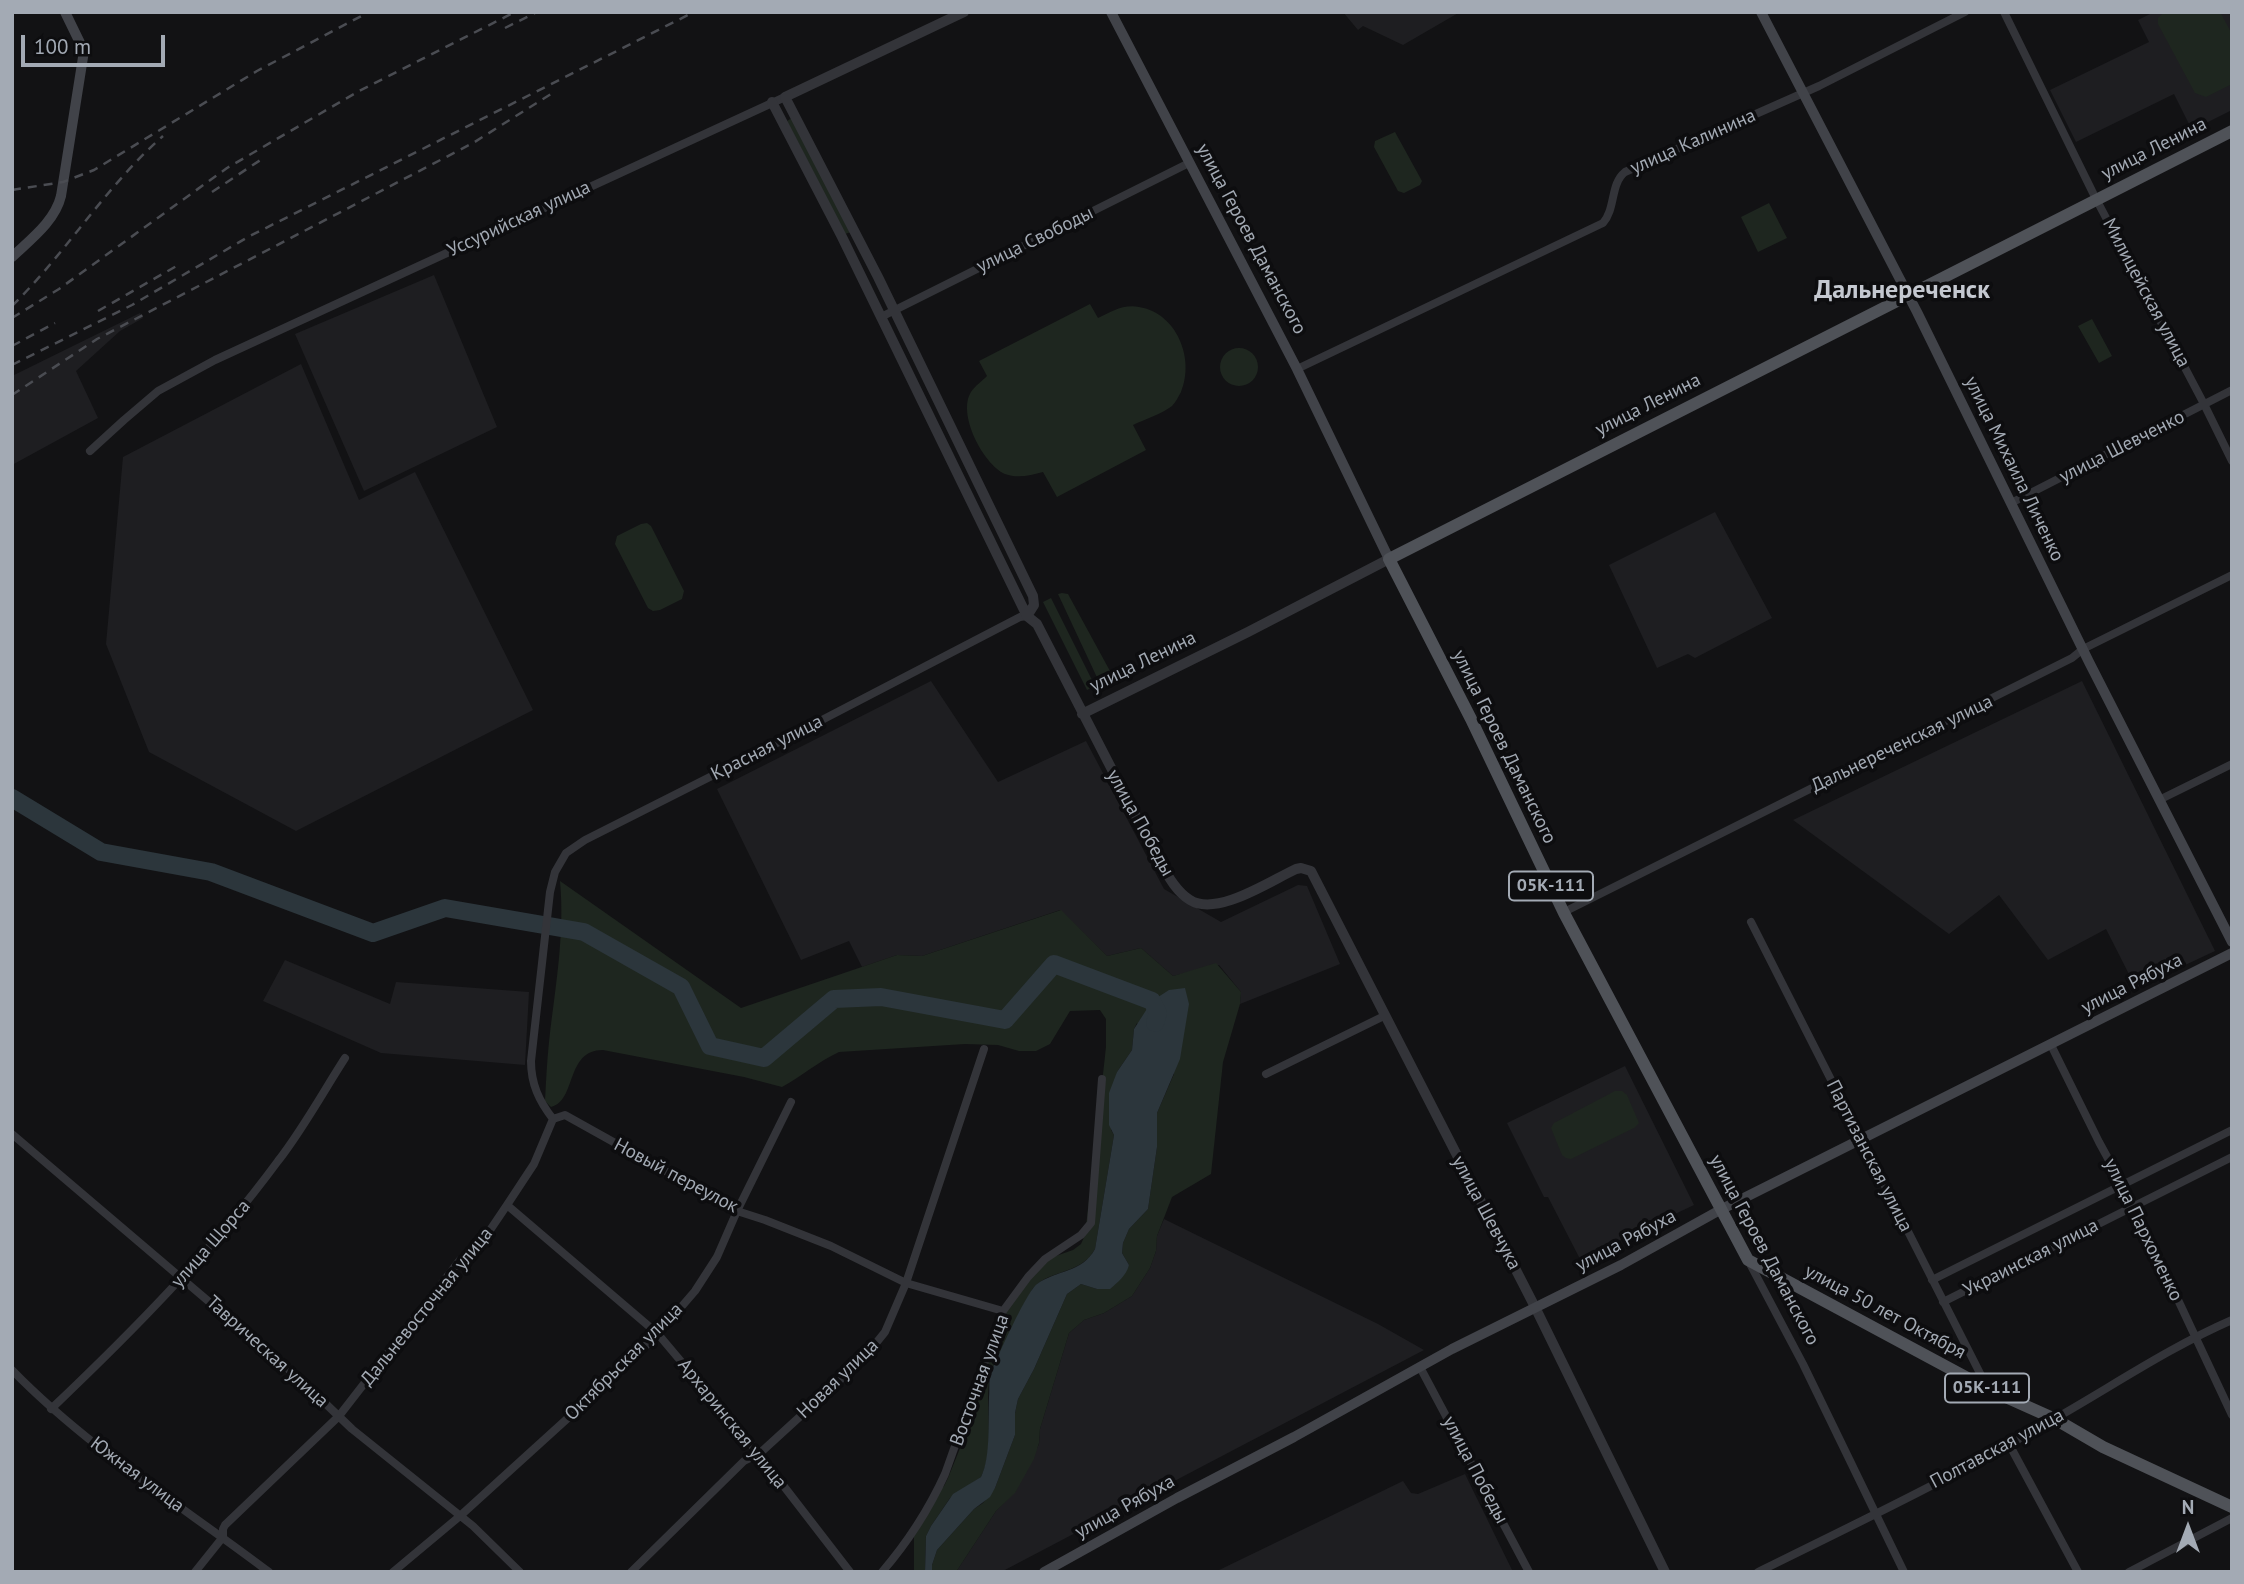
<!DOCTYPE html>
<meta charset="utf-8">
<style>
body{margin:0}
#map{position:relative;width:2244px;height:1584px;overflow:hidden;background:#121214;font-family:"PT Sans",sans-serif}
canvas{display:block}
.frame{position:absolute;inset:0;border:14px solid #a3aab4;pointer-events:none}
.north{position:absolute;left:2153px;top:1493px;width:70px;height:70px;-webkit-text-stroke:5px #0d0d0f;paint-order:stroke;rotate:0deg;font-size:19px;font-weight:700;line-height:28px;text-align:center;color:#a3aab4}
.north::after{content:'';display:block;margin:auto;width:24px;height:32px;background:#a3aab4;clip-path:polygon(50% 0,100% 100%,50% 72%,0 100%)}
.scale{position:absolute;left:21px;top:35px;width:144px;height:32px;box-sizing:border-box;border:4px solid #a3aab4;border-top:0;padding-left:9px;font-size:21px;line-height:24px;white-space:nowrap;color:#a3aab4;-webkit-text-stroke:5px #0d0d0f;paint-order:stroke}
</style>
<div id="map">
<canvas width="2244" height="1584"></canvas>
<div class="frame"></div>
<div class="north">N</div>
<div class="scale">100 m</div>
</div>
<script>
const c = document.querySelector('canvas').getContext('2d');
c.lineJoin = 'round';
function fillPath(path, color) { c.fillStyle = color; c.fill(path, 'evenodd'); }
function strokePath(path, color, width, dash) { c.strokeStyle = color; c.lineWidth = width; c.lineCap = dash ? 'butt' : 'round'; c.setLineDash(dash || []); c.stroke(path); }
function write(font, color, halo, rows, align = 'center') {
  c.font = font + ' "PT Sans",sans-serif'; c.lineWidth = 7; c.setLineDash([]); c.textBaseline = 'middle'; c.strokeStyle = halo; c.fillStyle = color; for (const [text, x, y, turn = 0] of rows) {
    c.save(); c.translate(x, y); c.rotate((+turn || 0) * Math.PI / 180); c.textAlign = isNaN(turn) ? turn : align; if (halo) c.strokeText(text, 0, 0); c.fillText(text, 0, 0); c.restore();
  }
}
fillPath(new Path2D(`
 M1343 12H1460L1403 45 1363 26 1358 30Z
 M2154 12H2232V110L2192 130 2174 94 2076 142 2050 90 2149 42 2138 20Z
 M434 275 497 427 364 491 295 334Z
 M140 313 143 318 120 331 76 371 98 418 12 465V376Z
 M301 364 359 500 415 472 533 710 296 831 149 752 106 644 123 457Z
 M1715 512 1772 618 1695 658 1688 654 1657 668 1609 565Z
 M931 681 998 782 1086 741 1164 889 1221 922 1298 885 1307 886 1340 964 1240 1004 1241 992 1219 965 1173 976 1141 948 1107 956 1060 910 922 956 897 955 862 967 849 941 801 960 717 789Z
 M2082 681 2215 951 2136 988 2106 929 2048 960 1999 895 1949 934 1793 820Z
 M285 960 390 1004 396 982 529 992 525 1065 381 1053 263 1001Z
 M1625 1066 1694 1205 1580 1259 1548 1197H1544L1507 1123Z
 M1164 1219 1378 1324 1424 1350 1001 1572H956L996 1511 1015 1492 1039 1444 1040 1429 1069 1333 1084 1320 1104 1313 1132 1296 1150 1268 1156 1251 1157 1236Z
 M1465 1474 1513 1572H1215L1403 1481 1411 1493 1418 1494Z`), '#1e1e21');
fillPath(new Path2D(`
 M2164 12H2220L2232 34V84L2206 97 2195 93 2158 24V18Z
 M792 118 851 232 845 234 787 121Z
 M1395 132 1422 181 1420 185 1404 193 1398 191 1374 147 1375 141Z
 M1769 203 1787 238 1758 252 1741 217Z
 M1090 304 1098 318C1111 312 1123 304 1139 307 1177 313 1195 359 1181 392 1178 397 1176 402 1172 406 1162 414 1145 419 1133 425L1146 450 1057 497 1043 472C1031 475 1018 479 1005 474 983 464 957 414 971 392 975 386 982 381 987 376L979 361Z
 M2092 319 2112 356 2099 363 2078 326Z
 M1220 367a19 19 0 1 1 38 0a19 19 0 1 1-38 0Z
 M647 523 651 526 684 591 682 599 660 610 653 611 648 608 615 544 617 536 641 524Z
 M1062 593 1068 594 1110 671 1112 678 1107 684 1101 686 1058 594Z
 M1051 598 1095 686 1087 690 1043 602Z
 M560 881 741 1008 897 955 922 956 1061 910 1107 956 1141 948 1173 976 1216 963 1241 992 1240 1004 1223 1062 1211 1174 1172 1197 1157 1236 1156 1251 1150 1268 1132 1296 1104 1313 1084 1320 1069 1333 1040 1429 1039 1443 1034 1459 1015 1493 996 1511 956 1572H932V1565L937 1550 974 1509 983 1503 995 1488 1015 1435V1413L1018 1399 1034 1369 1067 1294 1081 1284 1097 1289 1129 1265 1122 1253 1123 1243 1129 1229 1148 1209 1157 1147V1113L1174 1074 1137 1023 1134 1029 1132 1050 1117 1072 1111 1130 1114 1135 1095 1249C1080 1277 1044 1268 1030 1293 1020 1311 1011 1331 1001 1351 998 1358 992 1367 990 1375 984 1406 996 1448 981 1477L950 1498 931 1526 926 1536 925 1572H914V1532L934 1495 944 1486 948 1478 969 1426 1006 1308 1026 1276 1053 1257 1073 1250 1081 1244 1085 1235 1106 1047V1019L1100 1010 1070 1011 1050 1044 1036 1051H1019L998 1045 965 1044 839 1052C819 1061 802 1076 782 1087L744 1077 603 1050C565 1050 577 1101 551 1107L545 1101C546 1081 547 1061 549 1042 555 988 565 936 560 881Z
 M1615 1091H1622L1627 1095 1639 1123 1634 1128 1571 1159 1566 1158 1562 1155 1551 1128 1554 1123Z`), '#1e261f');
fillPath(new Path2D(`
 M1185 988 1189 1004 1180 1059 1157 1113V1147L1148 1209 1129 1229 1123 1243 1122 1253 1129 1265C1126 1276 1118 1282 1110 1289H1097L1081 1284 1067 1294 1034 1369 1018 1399 1015 1413V1435L995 1488 990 1497 974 1509 937 1550 932 1565V1572H925L926 1536 931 1526 953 1494 981 1477C991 1457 988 1419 989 1397 990 1388 988 1378 992 1370 998 1356 1027 1291 1037 1284 1056 1270 1082 1273 1095 1249L1114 1135 1109 1125V1093L1117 1072 1132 1050 1134 1029 1152 1001 1169 990Z`), '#2c363c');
strokePath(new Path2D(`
 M12 798 101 852 211 872 373 933 445 908 584 932 681 987 710 1046 764 1058 834 999 881 997 1005 1020 1054 964 1152 1001 1158 1013 1155 1023`), '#2c363c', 18);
strokePath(new Path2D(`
 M2004 12 2094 195 2204 404 2232 461
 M881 317 1189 163
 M1297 369 1603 223C1616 208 1610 184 1625 172L1819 86 1965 12
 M90 451 124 420 158 391 215 360 785 97
 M2011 503 2232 390
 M2159 800 2232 764
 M1570 909 2072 658 2083 649 2232 575
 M1751 922 1988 1389
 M2051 1045 2099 1142 2134 1206 2232 1415
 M1266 1074 1384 1016
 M553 1119C539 1101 531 1084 531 1061L550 892 555 872 566 853 585 840 795 734 1020 617 1027 616
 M553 1119 565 1115 737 1211 765 1220 831 1246 906 1283 1003 1311
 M12 1134 301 1380 352 1429 473 1526 520 1572
 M507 1205 658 1334 759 1454 850 1572
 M1749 1262 1803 1364 1904 1572
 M1932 1280 2232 1130
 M1943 1302 2232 1157
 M1421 1369 1529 1572
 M12 1370C88 1448 182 1506 269 1572
 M51 1409C133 1331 211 1252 278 1161 303 1129 323 1092 345 1058
 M2009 1444 2078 1572
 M195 1572 223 1537V1529L225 1525 339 1416 460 1260 480 1245 507 1205 534 1164 553 1119
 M393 1572 460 1516 590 1398 658 1334 695 1291 717 1257 737 1211 791 1102
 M631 1572 744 1461 759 1454 864 1358 885 1332 906 1283 984 1049
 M882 1572C907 1543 929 1509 945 1474L1003 1311 1028 1277 1045 1259 1081 1235 1091 1223 1102 1079
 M1758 1572C1858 1523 1959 1474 2056 1418 2114 1385 2170 1347 2232 1320
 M2129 1572 2232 1518`), '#333439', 8);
strokePath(new Path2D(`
 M964 12 785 97 878 277 1033 596 1034 605 1027 616
 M772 102 842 237 1027 616 1037 624 1157 857C1166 872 1175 891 1190 900 1217 917 1270 881 1296 869L1301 868 1311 871 1536 1309 1665 1572
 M1082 714 1248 632 1389 559`), '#333439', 10);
strokePath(new Path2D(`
 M1111 12 1297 369 1389 559
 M1761 12 1917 312 2089 662 2232 942
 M12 257C31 239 55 221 61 196L84 51 65 12
 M1044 1572 1177 1498 1294 1437 1452 1349 1621 1265 1720 1210 2232 953`), '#414349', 10);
strokePath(new Path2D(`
 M2232 131 1389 559 1471 719 1564 913 1748 1260 1988 1389 2055 1419 2103 1447 2232 1507`), '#4f5258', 12);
strokePath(new Path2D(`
 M505 28 537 12
 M12 190 63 182 94 170 257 71 369 12
 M212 192 262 159
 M12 306C66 253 106 186 163 136
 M98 311 180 264
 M12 318 59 289 227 168 359 91 515 12
 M12 346 55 323
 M12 365 132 305 248 237 694 12
 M12 395 97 339 473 143 551 94`), '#4a4c52', 2.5, [9, 7]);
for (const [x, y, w] of [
 [1551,886,84],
 [1987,1388,84]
]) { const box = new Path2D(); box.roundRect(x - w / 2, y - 14.5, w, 29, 5); c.fillStyle = '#0d0d0f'; c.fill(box); strokePath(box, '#a3aab4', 2); }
write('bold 18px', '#a3aab4', null, [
 ["05К-111",1551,886],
 ["05К-111",1987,1388]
]);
write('19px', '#a3aab4', '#0d0d0f', [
 ["улица Калинина",1693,142,-24],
 ["улица Ленина",2154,149,-27],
 ["Уссурийская улица",519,219,-25],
 ["улица Героев Даманского",1251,239,62],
 ["улица Свободы",1035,240,-26],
 ["Милицейская улица",2146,293,62],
 ["улица Ленина",1648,405,-27],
 ["улица Шевченко",2122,447,-27],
 ["улица Михаила Личенко",2014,469,64],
 ["улица Ленина",1143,662,-26],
 ["Дальнереченская улица",1902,744,-26],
 ["улица Героев Даманского",1504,747,64],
 ["Красная улица",767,748,-27],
 ["улица Победы",1140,823,61],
 ["улица Рябуха",2132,984,-27],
 ["Партизанская улица",1869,1156,63],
 ["Новый переулок",676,1176,28],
 ["улица Шевчука",1486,1213,62],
 ["улица Пархоменко",2143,1230,64],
 ["улица Рябуха",1626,1241,-28],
 ["улица Щорса",211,1244,-49],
 ["улица Героев Даманского",1764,1250,62],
 ["Украинская улица",2031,1258,-27],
 ["Дальневосточная улица",427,1307,-51],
 ["улица 50 лет Октября",1885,1312,28],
 ["Таврическая улица",267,1352,42],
 ["Октябрьская улица",624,1362,-45],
 ["Новая улица",838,1379,-44],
 ["Восточная улица",980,1380,-70],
 ["Архаринская улица",732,1424,51],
 ["Полтавская улица",1997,1449,-28],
 ["улица Победы",1475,1470,62],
 ["Южная улица",137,1475,37],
 ["улица Рябуха",1125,1507,-29]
]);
write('bold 26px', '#c4c8d0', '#0d0d0f', [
 ["Дальнереченск",1902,291]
]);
</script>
